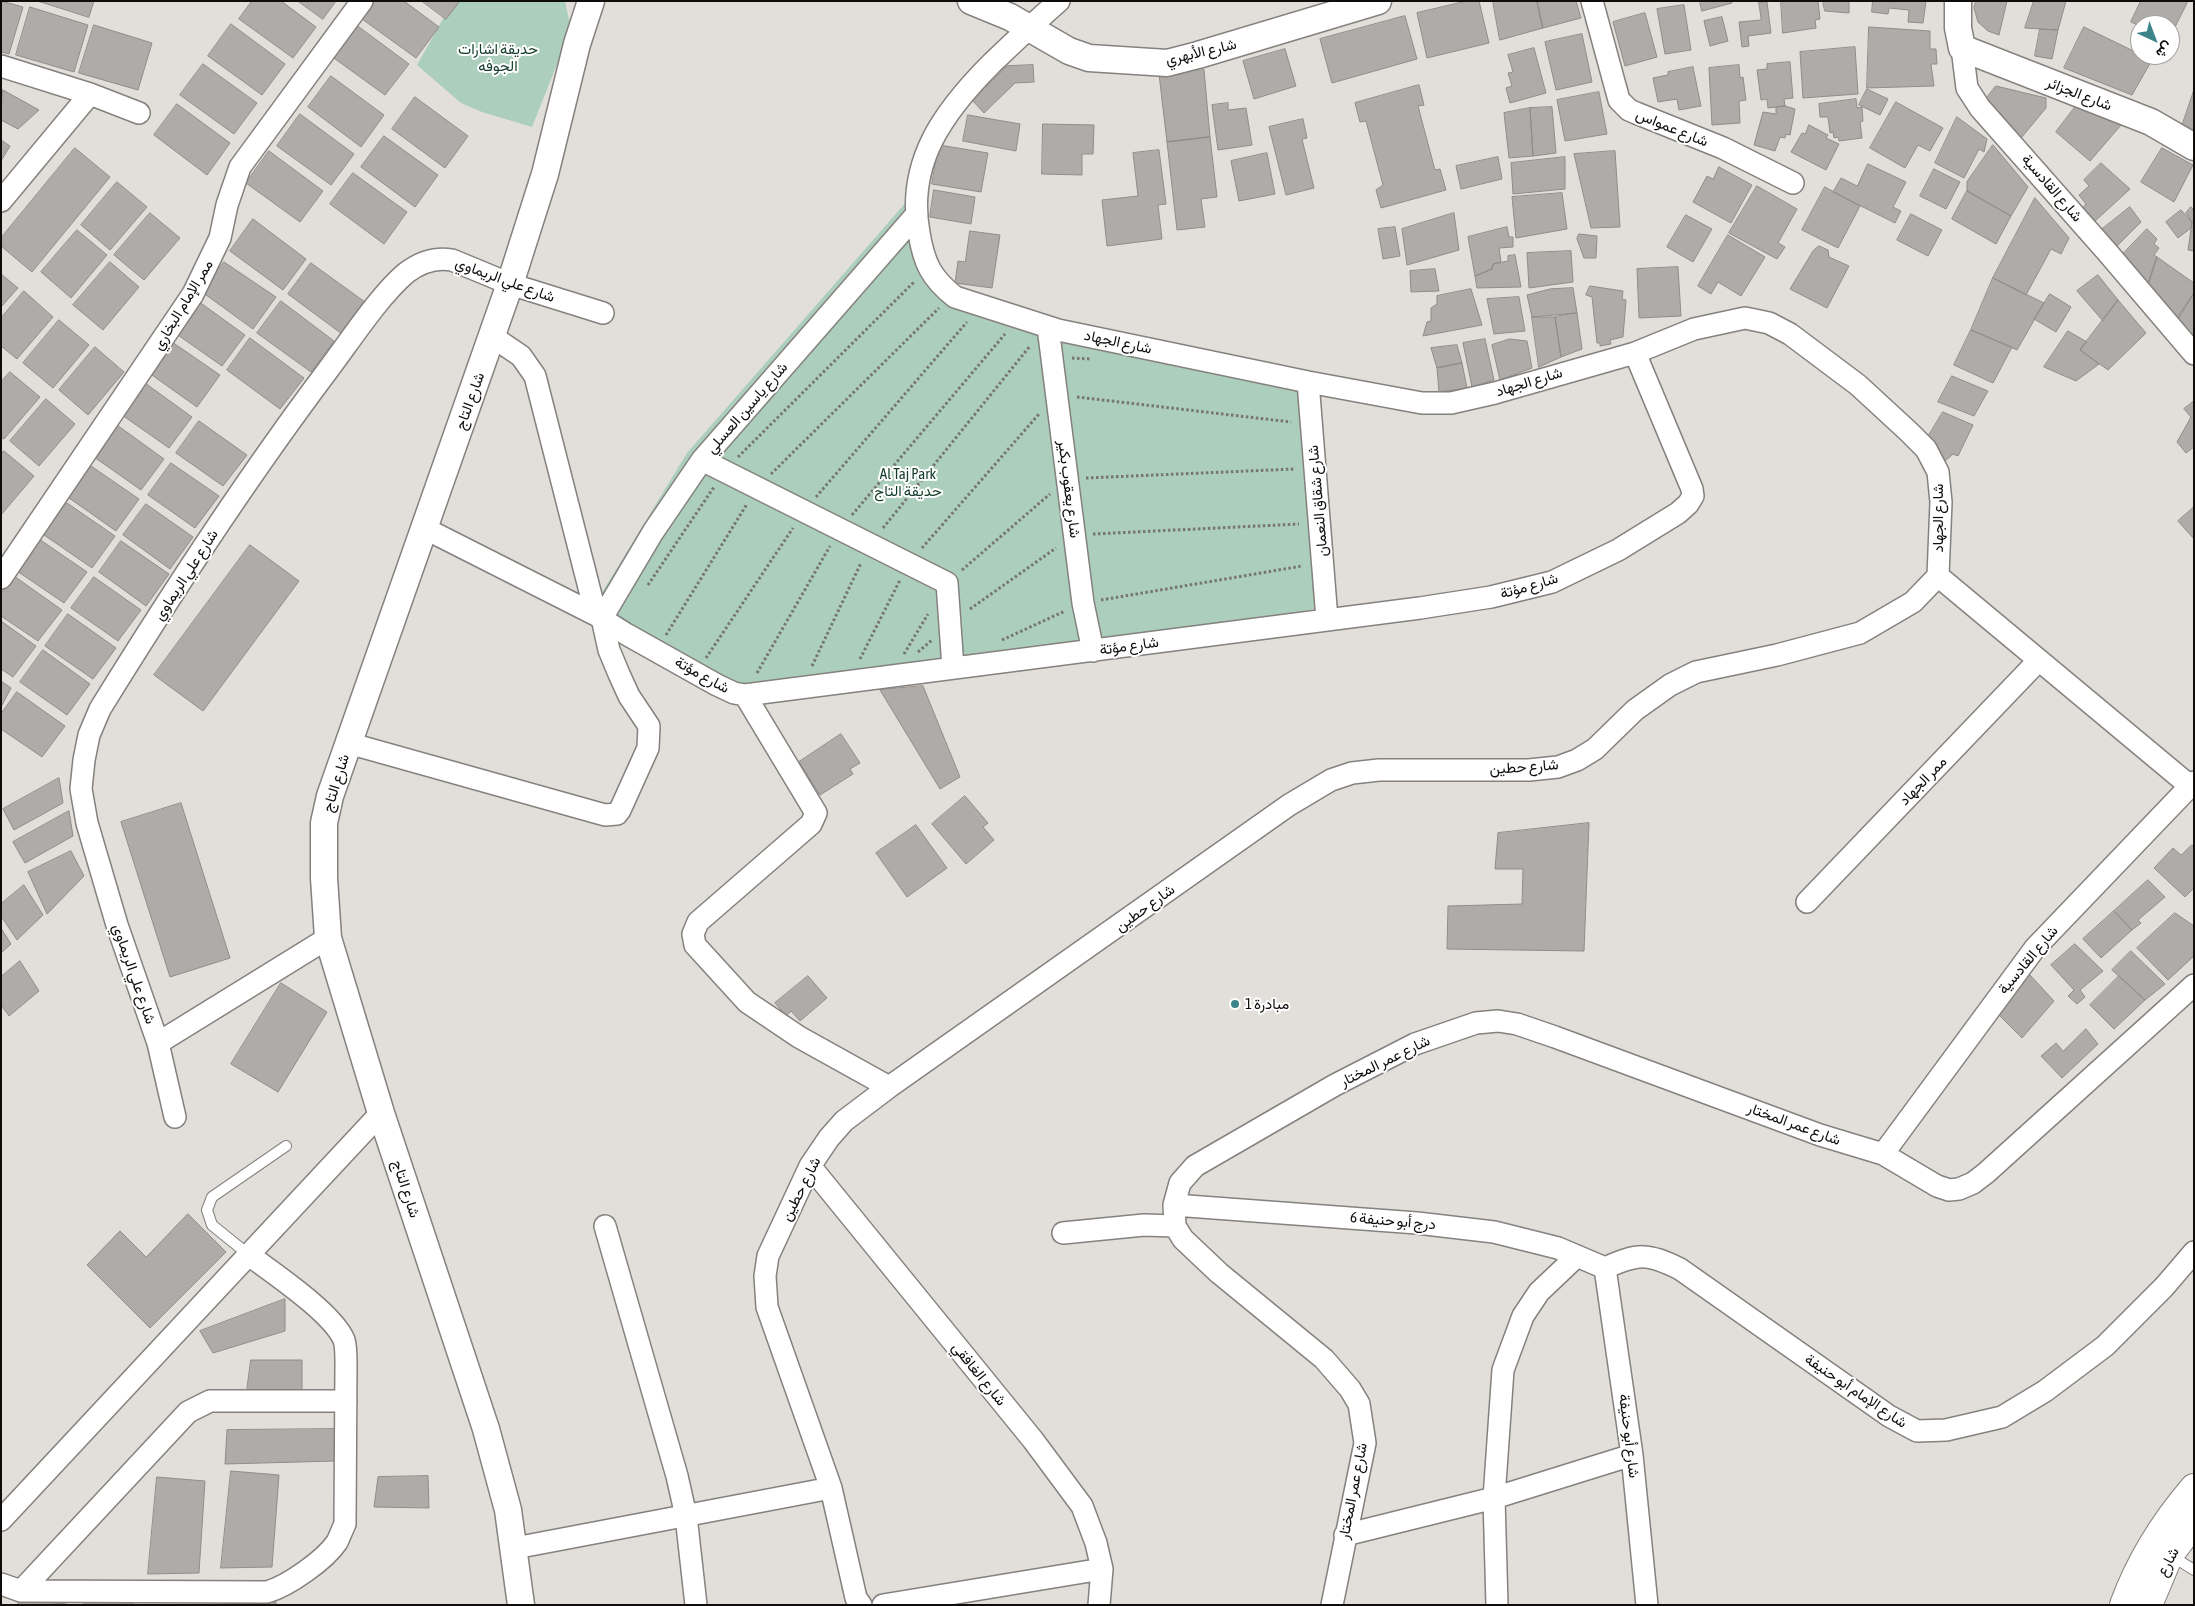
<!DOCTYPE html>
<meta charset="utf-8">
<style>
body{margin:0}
#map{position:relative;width:2195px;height:1606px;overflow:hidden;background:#e2dfdb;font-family:"Asap Condensed",Vazirmatn,sans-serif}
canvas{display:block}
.frame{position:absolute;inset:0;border:2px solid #0e0d0c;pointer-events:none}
.north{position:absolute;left:2130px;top:15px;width:50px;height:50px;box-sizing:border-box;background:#fff;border:1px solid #9f9e9e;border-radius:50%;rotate:137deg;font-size:14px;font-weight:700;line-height:20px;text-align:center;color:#0e0d0c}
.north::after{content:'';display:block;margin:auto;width:18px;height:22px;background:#3c848a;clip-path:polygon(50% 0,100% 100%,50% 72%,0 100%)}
</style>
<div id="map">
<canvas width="2195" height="1606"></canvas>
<div class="frame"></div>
<div class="north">ش</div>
</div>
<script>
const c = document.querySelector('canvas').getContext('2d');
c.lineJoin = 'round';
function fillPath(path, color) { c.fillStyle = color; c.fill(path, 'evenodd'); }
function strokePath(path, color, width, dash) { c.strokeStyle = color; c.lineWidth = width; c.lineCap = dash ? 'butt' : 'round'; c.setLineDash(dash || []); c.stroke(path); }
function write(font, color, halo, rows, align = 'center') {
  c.font = font + ' "Asap Condensed",Vazirmatn,sans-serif'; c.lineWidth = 4; c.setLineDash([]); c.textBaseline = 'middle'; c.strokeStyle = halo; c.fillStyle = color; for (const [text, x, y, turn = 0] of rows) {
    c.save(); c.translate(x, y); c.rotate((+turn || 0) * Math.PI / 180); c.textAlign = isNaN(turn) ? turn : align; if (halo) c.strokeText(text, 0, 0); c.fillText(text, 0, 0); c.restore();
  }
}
fillPath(new Path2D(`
 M453 1H565L571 29 532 127 482 112 461 103 417 65Z
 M908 200 947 300 1305 379 1316 609 1088 645 742 692 595 604 687 453Z`), '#accebc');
const building = new Path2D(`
 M1 1 23 7 9 54 1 52Z
 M38 1H94L89 17Z
 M252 1H281L316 27 293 58 239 19Z
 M298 1H336L323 19Z
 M375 1H404L439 27 416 58 362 19Z
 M422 1H460L446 19Z
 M1467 1H1479L1489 43 1427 58 1417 13Z
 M1493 1H1537L1543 28 1500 40Z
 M1537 1H1576L1581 18 1543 28Z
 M1700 1H1731L1732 3 1702 11Z
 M1781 1H1818L1820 19 1815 20 1816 28 1783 33Z
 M1823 1H1849V13L1825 11Z
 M1873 1H1926L1923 23 1908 22 1909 10 1889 8 1888 14 1872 12Z
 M1976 1H2007L1999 35 1988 31 1978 22 1974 8Z
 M2034 1H2066L2058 30 2025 28Z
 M2141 1H2188L2170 37V25L2140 26 2131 22Z
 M1759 2H1767L1771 33 1748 36 1749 46 1742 47 1739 22 1761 20Z
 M1684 5 1691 50 1665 54 1657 9Z
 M30 7 88 25 74 72 16 55Z
 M1645 13 1657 57 1625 66 1613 22Z
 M1405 16 1417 59 1332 83 1320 39Z
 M1722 17 1728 41 1710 46 1704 21Z
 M231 24 285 64 262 95 208 56Z
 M355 24 409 64 385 95 331 56Z
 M94 25 152 43 138 90 79 73Z
 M1869 27 1930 31V49H1936L1937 64H1931L1934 86 1867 88Z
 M2084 27 2152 60 2132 95 2064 68Z
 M2040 29 2058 30 2052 59 2035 56Z
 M1582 34 1592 82 1556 90 1545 42Z
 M1855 47 1858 94 1803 98 1800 52Z
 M1534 48 1546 93 1510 103 1506 88 1512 86 1508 73 1513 72 1508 55Z
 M1285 49 1296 86 1254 99 1243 61Z
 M1790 62 1793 98 1784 99 1785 106 1768 108 1767 99 1761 100 1757 70 1767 69V64Z
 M203 64 257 103 234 134 180 95Z
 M1033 65 1034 82 1015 83 984 113 972 100 1007 66Z
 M1739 65 1740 78 1743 77 1746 100 1739 101 1740 123 1712 125 1709 68Z
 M1693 67 1701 106 1679 110 1677 99 1658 102 1653 78 1668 75V72Z
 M1204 70 1210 137 1167 142 1159 74Z
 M331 76 384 115 361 147 308 107Z
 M1419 85 1424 105 1418 106 1435 170 1440 169 1446 190 1381 208 1376 190 1383 185 1366 121 1360 122 1355 103Z
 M1996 86 2046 98V108L2021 138 1985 100Z
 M1867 89 1888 99 1880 115 1859 105Z
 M3 90 39 110 18 129 1 120Z
 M2194 90V138L2181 129Z
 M1599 92 1607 134 1565 141 1557 100Z
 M415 97 468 136 445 168 392 129Z
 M1856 99 1857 108 1862 107 1863 121 1860 122 1862 138 1839 141 1838 137 1834 138 1833 132 1830 133 1828 117H1820L1819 104Z
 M1896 102 1943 128 1930 151 1918 145 1905 168 1870 148Z
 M2079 102 2122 124 2090 161 2056 132Z
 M1228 103V110L1246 108 1252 145 1218 150 1212 105Z
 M177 104 230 143 207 175 154 135Z
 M1785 106 1795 109 1790 135 1786 134 1785 138 1780 137 1775 151 1754 145 1763 112 1776 114V107Z
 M1552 107 1556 153 1533 156 1530 108Z
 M1530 108 1533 156 1509 158 1504 113Z
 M300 114 354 154 331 185 277 146Z
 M968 115 1020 124 1016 151 963 141Z
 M1957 117 1987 139 1984 152 1979 149 1964 178 1935 163Z
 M1303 119 1307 138 1302 139 1314 188 1286 195 1269 127Z
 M1043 124 1094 125 1093 154H1082V175L1042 174Z
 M1809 125 1828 135 1826 138 1839 144 1826 170 1791 152 1802 133 1805 134Z
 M384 136 438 175 415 207 361 167Z
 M1210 137 1217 197 1201 199 1205 227 1177 230 1167 142Z
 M1 140 10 146 1 161Z
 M939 145 988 153 981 192 932 184Z
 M1993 145 2028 187 2011 216 1967 191V182Z
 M75 148 110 177 32 272 1 246V238Z
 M2162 148 2193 165 2174 202 2141 182Z
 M1159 150 1166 204 1158 205 1162 239 1107 246 1102 200 1138 196 1133 153Z
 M269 151 323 191 300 222 246 183Z
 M1615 151 1620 227 1591 228 1574 154Z
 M1267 153 1275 194 1239 201 1231 161Z
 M1498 157 1502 179 1461 189 1456 166Z
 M1565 157V189L1513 194 1511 163Z
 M2101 163 2130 189 2094 222 2081 210 2086 204 2079 195 2089 186 2084 180Z
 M1868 164 1906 182 1893 207 1901 211 1895 223 1833 192 1841 178 1857 186Z
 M1719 167 1752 185 1731 223 1693 202 1707 176 1713 179Z
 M1934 169 1960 182 1946 209 1920 196Z
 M353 173 407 212 384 244 330 204Z
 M117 182 147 207 110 250 81 225Z
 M1757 186 1797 209 1778 243 1785 247 1777 259 1729 233Z
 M1825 187 1860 206 1838 248 1802 230Z
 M934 190 975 197 971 224 930 217Z
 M1967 191 2011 216 1996 244 1952 219Z
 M1562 193 1567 229 1516 238 1512 197Z
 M2035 198 2069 238 2061 254 2051 249 2026 295 1993 278Z
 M2130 207 2141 222 2116 247 2101 230Z
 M2191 207 2194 210V251L2188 250 2192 222 2186 213Z
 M2181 210 2192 222 2191 228 2178 238 2166 222Z
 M150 213 180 238 144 280 114 255Z
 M1454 213 1459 250 1407 265 1402 229Z
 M1911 214 1942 230 1928 256 1897 240Z
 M1686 215 1712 229 1693 262 1667 247Z
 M253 219 306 259 283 290 230 251Z
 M1395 227 1400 256 1383 259 1378 229Z
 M1507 227 1509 237H1513V247L1499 248 1501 262 1493 264 1492 269 1475 276 1468 237Z
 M2147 229 2157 239 2154 244 2159 248 2154 255 2157 257 2148 285 2121 256Z
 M77 230 107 255 71 298 41 272Z
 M970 231 1000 235 992 288 955 283 958 261 965 262Z
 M1579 234 1597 236 1596 258H1584L1577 239Z
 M1728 235 1765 257 1741 296 1718 282 1711 294 1698 286Z
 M1819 246 1828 250 1829 257 1849 266 1827 308 1790 289 1813 251Z
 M1571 251 1573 282 1529 288 1527 253Z
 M1515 255 1521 287 1477 288 1475 276 1492 269 1493 264 1508 261V256Z
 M2157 257 2194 283V293L2178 319 2148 285Z
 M110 262 139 287 103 330 73 305Z
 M224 262 276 297 253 329 202 292Z
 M311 263 365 302 342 334 288 294Z
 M1678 267 1681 316 1639 318 1637 269Z
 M1435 269 1439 291 1411 292 1410 271Z
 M1 274 18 288 1 307Z
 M2098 275 2118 300 2103 321 2077 291Z
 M1993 278 2044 303 2017 350 1971 330Z
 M1590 286 1623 291 1622 299 1626 300 1623 337 1610 340 1611 344 1600 346V343H1597L1592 297 1586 295Z
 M1573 288 1577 313 1532 317 1527 295 1550 289Z
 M1471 289 1482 325 1423 336 1427 322 1431 321V308L1437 304V296Z
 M24 291 53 317 17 359 1 346V318Z
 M2194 293V345L2175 322Z
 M2050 294 2071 307 2056 332 2034 319Z
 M1519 297 1525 331 1494 334 1487 299Z
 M2118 300 2146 333 2108 370 2080 350Z
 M198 301 245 335 222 366 175 333Z
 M281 301 334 341 311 372 257 333Z
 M1577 313 1582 349 1561 357 1555 317Z
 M1532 317H1555L1561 357 1539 367Z
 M59 320 89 345 53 388 23 363Z
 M1971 330 2012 347 1993 383 1954 365Z
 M2068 331 2087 342 2080 350 2099 364 2076 381 2044 367Z
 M250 338 304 378 280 409 227 370Z
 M1485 339 1494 380 1472 387 1463 343Z
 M1510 339 1527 341 1532 368 1500 380 1492 345Z
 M172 342 220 375 197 407 149 373Z
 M1457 345 1462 363 1437 368 1431 348Z
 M95 347 124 372 88 415 59 390Z
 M1462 363 1467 388 1439 392 1437 368Z
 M10 372 40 397 4 439 1 437V382Z
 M1952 376 1988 391 1974 416 1938 402Z
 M145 383 192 417 169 448 122 415Z
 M46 399 75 424 39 466 10 441Z
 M2194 401V447L2186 453 2177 442 2191 417 2184 409Z
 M1943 412 1973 425 1958 456 1953 454 1945 461 1926 440Z
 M199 421 247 455 223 486 176 453Z
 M117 425 164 459 141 490 94 457Z
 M4 451 34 476 1 515V455Z
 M171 463 219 496 195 528 148 495Z
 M91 466 139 499 116 531 69 498Z
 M67 503 115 536 92 568 44 535Z
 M146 504 193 537 170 569 123 535Z
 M2194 507V539L2178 521Z
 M39 539 87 572 64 603 17 571Z
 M121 541 169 574 146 606 99 572Z
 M250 545 299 581 203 711 154 675Z
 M14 576 62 610 38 641 1 616V594Z
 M94 577 141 610 118 641 71 608Z
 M68 614 116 648 93 679 45 646Z
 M1 621 36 646 13 677 1 669Z
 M43 650 90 684 67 715 20 682Z
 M1 681 11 688 1 707Z
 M923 686 960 777 940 789 880 690Z
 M17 692 65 726 42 757 1 729V714Z
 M841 734 860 763 850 769 853 774 820 795 799 762Z
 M59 778 63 803 14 830 3 809Z
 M965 796 988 823 983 827 994 840 966 864 932 824Z
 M181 803 230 958 170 977 121 822Z
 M69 811 73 836 25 863 13 842Z
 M1589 823 1584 951 1447 949 1448 906 1522 904 1523 869H1495L1498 833Z
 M916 825 947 868 907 897 876 853Z
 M2192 845 2194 847V888L2185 897 2154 868 2173 848 2181 855Z
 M71 851 84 876 47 914 28 872Z
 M2148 880 2165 897 2138 920 2141 923 2132 930 2114 911Z
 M24 885 43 915 17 940 1 916V904Z
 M2114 911 2132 930 2101 958 2083 939Z
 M2175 913 2194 926V956L2168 980 2137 948Z
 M1 928 11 944 1 953Z
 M2075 944 2103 971 2080 990 2085 997 2077 1004 2068 996 2074 990 2051 965Z
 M2131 951 2165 984 2145 1000 2112 970Z
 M20 961 39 991 9 1016 1 1005V977Z
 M2030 975 2054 1001 2022 1038 1998 1014Z
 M808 976 827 998 800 1021 791 1011 786 1016 775 1003Z
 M2119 976 2145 1000 2114 1029 2090 1005Z
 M281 983 327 1012 278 1092 231 1064Z
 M2086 1029 2098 1044 2062 1078 2041 1056 2056 1043 2063 1051Z
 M188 1214 226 1252 150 1328 87 1265 120 1231 146 1257Z
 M285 1299V1331L213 1353 200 1331Z
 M251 1360H302V1392L247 1391Z
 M335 1429V1461L225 1464 227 1430Z
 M231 1471 279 1475 272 1567 221 1568Z
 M428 1476 429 1508 374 1507 378 1477Z
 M157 1477 205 1481 199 1573 148 1574Z
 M85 1598 133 1601V1605H84Z
 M228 1599 276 1602V1605H227Z
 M19 1600 67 1604V1605H18Z`);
fillPath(building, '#afaba8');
strokePath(building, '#908c89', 1);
const service = new Path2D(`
 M249 1255 212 1225 207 1210 212 1197 286 1146
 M2170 1555 2194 1570`);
const minor = new Path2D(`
 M1059 1C1036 21 1014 42 992 63 944 111 906 162 919 233 924 263 931 278 955 297L1058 330 1308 382 1422 403H1451L1495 393 1635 353 1694 329 1745 318 1769 323 1790 334 1858 385 1909 432 1926 449 1938 472 1941 502 1938 576
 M1592 1 1619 100 1629 110 1636 113 1723 148 1793 183
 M1962 48 1967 88 1980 108 2108 253 2194 354
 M1 66 90 94 139 113
 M1 201 90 94
 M1048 327 1083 603 1093 651
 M493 337 521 356 535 376 596 615
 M1308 382 1327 619
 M702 460 947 583 953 668
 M424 528 596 615 626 634 717 685 734 693 745 695 1420 608 1491 597 1552 582 1618 550 1678 513 1688 504 1693 496 1692 489 1635 353
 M1938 576 2190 786
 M1 578 193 294 220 238 227 205 240 167 362 1
 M745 695 816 813 811 824 698 922 693 934 695 945 747 1002 799 1037 889 1087
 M348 743 605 815 617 814 620 810 648 748 649 726 629 696 619 674 609 650 602 618 653 532 702 460 916 215
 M1807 902 2039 660
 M158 1043 328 938
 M175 1117 158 1043 117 925 87 823 81 789 84 760 89 735 100 709C171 594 246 479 328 370 350 341 379 296 406 273 419 263 435 257 452 260L510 284 603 313
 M1883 1154 2035 948 2194 782
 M810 1166 1033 1440 1082 1506 1096 1543 1102 1569 1099 1605
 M1174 1205 1417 1223 1494 1232 1558 1248 1605 1268
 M605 1226 677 1476 686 1516 696 1605
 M1063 1233 1144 1225 1175 1226
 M1605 1268C1639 1253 1647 1253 1680 1269L1889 1416 1917 1431 1946 1430 2002 1417 2045 1391 2105 1346 2164 1287 2194 1252
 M1605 1268 1632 1455 1647 1605
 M1 1520 381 1113
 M1345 1535 1494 1498 1632 1455
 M515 1548 831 1488
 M1 1584 21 1591 267 1592C288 1586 325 1560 337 1542 340 1536 342 1530 345 1524L346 1363C346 1356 346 1346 344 1340 333 1313 273 1273 249 1255
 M21 1591 188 1412 210 1401H346
 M861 1605 856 1598 831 1488 767 1307 765 1276 768 1256 810 1166 829 1138 844 1121 889 1087 1289 805 1331 780 1352 773 1379 770H1529L1558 767 1577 760 1595 749 1635 710 1670 685 1696 672 1777 655 1860 633 1913 602 1938 576
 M883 1605 1102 1569
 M1332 1605 1365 1443 1359 1404 1350 1389 1324 1359 1219 1273 1183 1239 1175 1226 1174 1205 1180 1183 1195 1166 1335 1085 1415 1044 1476 1023 1498 1021 1517 1024 1555 1037 1820 1135 1883 1154 1937 1186 1949 1190 1959 1189 1973 1183 1986 1173 2194 985
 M1497 1605 1494 1498 1503 1370 1523 1316 1539 1292 1577 1256`);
const tertiary = new Path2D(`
 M971 1 1010 17 1069 51 1089 58 1167 63 1198 55 1378 1
 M1958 1V28L1962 48 2151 122 2194 147
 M521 1605 508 1510 486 1429 381 1113 328 938 324 878V823L330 796 510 284 545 174 577 44 591 1`);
const secondary = new Path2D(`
 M2124 1605C2140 1561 2164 1523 2194 1488
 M2148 1605 2169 1555 2194 1522`);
strokePath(service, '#84817e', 12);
strokePath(minor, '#84817e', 24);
strokePath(tertiary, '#84817e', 29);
strokePath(secondary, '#84817e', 30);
strokePath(new Path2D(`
 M1072 358 1091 359
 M1077 397 1291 422
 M738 457 915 281
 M771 474 939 308
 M1086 478 1294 469
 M816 497 967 322
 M852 515 1005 334
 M883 528 1030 346
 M1093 534 1299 524
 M922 548 1039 414
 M962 570 1050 494
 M648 585 714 487
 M1101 600 1302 566
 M970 609 1056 548
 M666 635 747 504
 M1002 640 1065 611
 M918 652 932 640
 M904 654 928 614
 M706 658 793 528
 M860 659 900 580
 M812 666 861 563
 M757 673 830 546`), '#777572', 3, [2.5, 2.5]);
strokePath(service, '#fff', 10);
strokePath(minor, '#fff', 21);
strokePath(tertiary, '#fff', 26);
strokePath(secondary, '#fff', 28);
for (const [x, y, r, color] of [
 [1235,1004,5,"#3c848a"]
]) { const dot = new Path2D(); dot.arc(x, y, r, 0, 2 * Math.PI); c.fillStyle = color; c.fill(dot); strokePath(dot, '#fff', 2); }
write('15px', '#123b29', '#fff', [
 ["حديقة اشارات",498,49],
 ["الجوفه",498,66],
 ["Al Taj Park",908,474],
 ["حديقة التاج",908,491]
]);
write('15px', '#0e0d0c', '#fff', [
 ["شارع الأبهري",1201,52,-13],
 ["شارع الجزائر",2079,94,21],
 ["شارع عمواس",1672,128,22],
 ["شارع القادسية",2052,188,49],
 ["شارع علي الريماوي",505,280,20],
 ["ممر الإمام البخاري",183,305,-59],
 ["شارع الجهاد",1118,342,12],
 ["شارع الجهاد",1529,382,-17],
 ["شارع التاج",470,401,-70],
 ["شارع ياسين العسلي",747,408,-49],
 ["شارع يعقوب بكير",1069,489,83],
 ["شارع شقاق النعمان",1318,501,-95],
 ["شارع الجهاد",1938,518,-90],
 ["شارع علي الريماوي",186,575,-57],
 ["شارع مؤتة",1529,586,-16],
 ["شارع مؤتة",1129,646,-8],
 ["شارع مؤتة",702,675,29],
 ["شارع حطين",1524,767,-4],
 ["ممر الجهاد",1923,781,-46],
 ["شارع التاج",336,783,-73],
 ["شارع حطين",1145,908,-36],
 ["شارع القادسية",2028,960,-50],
 ["شارع علي الريماوي",134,974,71],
 ["شارع عمر المختار",1385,1061,-26],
 ["شارع عمر المختار",1794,1124,20],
 ["شارع التاج",406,1189,72],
 ["شارع حطين",801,1189,-63],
 ["درج أبو حنيفة 6",1393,1221,5],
 ["شارع الغافقي",979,1374,51],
 ["شارع الإمام أبو حنيفة",1856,1391,34],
 ["شارع أبو حنيفة",1629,1436,83],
 ["شارع عمر المختار",1353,1491,-79],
 ["شارع",2168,1562,-62]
]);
write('15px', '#0e0d0c', '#fff', [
 ["مبادرة 1",1245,1004]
], 'left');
</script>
